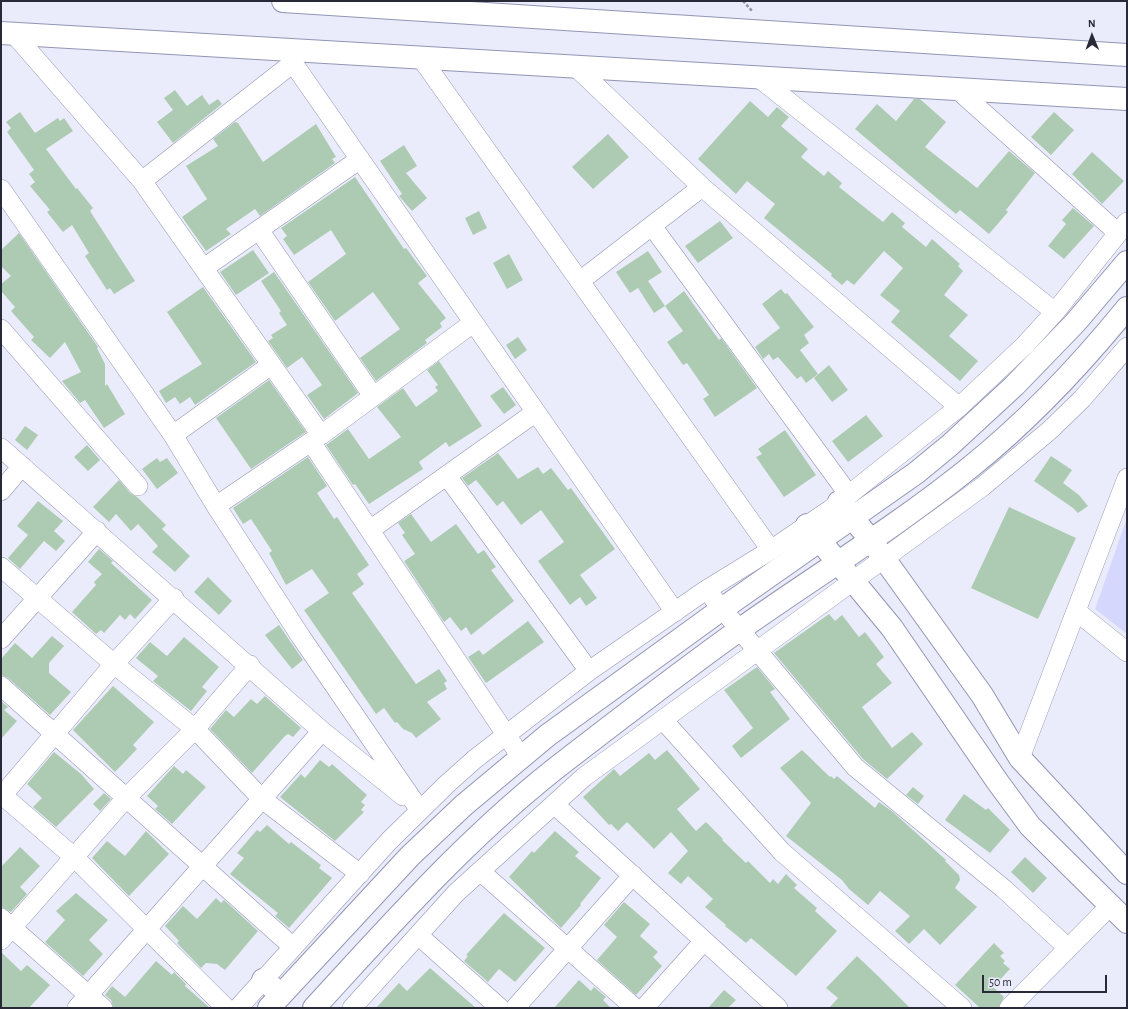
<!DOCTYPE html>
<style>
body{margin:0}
#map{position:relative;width:1128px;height:1009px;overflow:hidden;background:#ebecfb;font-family:"Alegreya Sans",sans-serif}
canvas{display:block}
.frame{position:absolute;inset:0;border:2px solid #292a37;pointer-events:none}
.north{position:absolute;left:1072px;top:16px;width:40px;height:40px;-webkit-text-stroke:3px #ebecfb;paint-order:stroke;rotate:359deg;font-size:11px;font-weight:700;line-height:16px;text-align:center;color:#292a37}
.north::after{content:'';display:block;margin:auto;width:14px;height:18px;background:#292a37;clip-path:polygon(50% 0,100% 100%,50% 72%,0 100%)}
.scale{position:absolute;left:982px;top:975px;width:125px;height:18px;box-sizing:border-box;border:2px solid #292a37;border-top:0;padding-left:5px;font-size:12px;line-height:14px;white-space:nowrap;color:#292a37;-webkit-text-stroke:3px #ebecfb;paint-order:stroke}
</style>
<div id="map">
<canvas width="1128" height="1009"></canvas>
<div class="frame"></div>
<div class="north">N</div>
<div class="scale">50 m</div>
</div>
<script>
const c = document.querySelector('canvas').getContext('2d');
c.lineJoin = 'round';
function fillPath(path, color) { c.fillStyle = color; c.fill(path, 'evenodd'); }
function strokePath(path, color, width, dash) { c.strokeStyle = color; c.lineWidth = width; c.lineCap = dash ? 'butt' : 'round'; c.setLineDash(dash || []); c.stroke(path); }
fillPath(new Path2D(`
 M1127 518V634L1095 609Z`), '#d5d8fc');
fillPath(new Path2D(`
 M175 90 187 106 202 95 209 105 218 99 222 104 173 143 157 122 173 110 164 98Z
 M914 99H920L946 122 925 147 977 188 1009 151 1035 173 1006 210 1008 212 989 234 960 210 956 214 945 205 855 129 877 104 896 121Z
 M750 101 768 117 777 107 789 117 781 126 808 149 801 157 824 176 828 171 842 183 839 187 883 222 892 212 905 223 902 227 926 247 932 239 960 264 958 266 963 271 944 295 968 315 949 336 978 361 960 381 891 322 900 311 880 295 903 268 884 251 854 285 847 280 842 285 831 276 832 274 764 218 775 204 747 181 736 194 698 159Z
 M20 112 35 133 58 118 60 121 64 118 73 131 46 149 76 189 77 188 93 208 90 211 135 281 114 294 110 288 107 290 85 256 89 253 72 225 63 232 47 212 50 210 30 186 35 182 29 174 34 170 7 132 11 128 6 122Z
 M1054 112 1074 130 1051 155 1031 137Z
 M235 122 238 123 263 162 316 124 336 157 332 159 335 163 260 216 255 209 226 229 231 234 206 251 182 217 207 199 186 166 218 146 213 139Z
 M608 134 629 157 593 189 572 167Z
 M404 145 417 166 406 173 427 198 412 211 399 196 402 194 380 161Z
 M1092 152 1124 181 1102 204 1072 174Z
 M355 177 404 249 406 248 427 276 418 283 446 318 440 323 442 327 425 340 427 343 376 381 360 358 400 329 373 292 335 321 308 282 346 254 331 230 294 255 283 239 287 236 281 228Z
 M1073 208 1094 226 1064 259 1048 246 1066 224 1062 220Z
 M479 211 487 228 473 235 465 218Z
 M720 221 733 238 698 263 685 246Z
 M19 233 98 347 97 348 105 364V386L107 384 125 414 104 428 85 400 80 403 62 381 81 372 65 342 50 358 31 340 34 337 11 311 15 307 1 291V284L11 276 1 266V250Z
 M253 250 269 273 236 295 220 272Z
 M648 251 662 272 648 281 665 306 654 313 638 288 630 293 616 272Z
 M509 254 523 280 507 289 493 263Z
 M274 272 358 393 324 419 307 395 322 385 302 357 287 368 268 341 273 338 271 335 287 325 279 313 281 311 261 281Z
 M203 287 256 362 195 405 190 397 180 404 175 397 166 403 159 391 202 364 167 312Z
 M781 289 785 294 787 293 814 327 804 335 809 343 800 350 818 374 806 383 801 376 797 379 778 357 773 360 769 354 763 359 755 347 780 328 762 304Z
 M684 291 719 340 721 338 757 388 715 417 703 399 709 395 687 363 683 365 667 342 683 331 665 306Z
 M518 337 527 350 515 359 506 345Z
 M439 361 482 426 449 447 446 442 419 462 423 469 369 504 355 484 353 485 326 445 348 429 369 459 401 437 377 407 403 388 416 407 438 391 435 387 438 385 427 370Z
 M829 365 848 390 832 402 814 378Z
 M269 380 306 432 251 469 216 418Z
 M503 387 516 405 504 414 490 396Z
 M866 415 883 436 848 462 832 441Z
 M25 426 38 435 27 450 15 440Z
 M785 430 816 475 784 497 756 457 762 454 758 449Z
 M87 445 100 460 88 471 74 457Z
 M498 453 518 479 538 467 543 474 551 468 568 490 571 488 615 549 580 575 597 598 586 606 580 597 570 605 538 561 564 542 541 510 521 525 503 501 497 506 476 480 468 486 462 478Z
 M1051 456 1072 470 1063 483 1079 495 1088 506 1078 513 1073 508 1034 481Z
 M308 457 327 486 317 493 334 519 337 517 369 565 357 574 364 584 352 593 416 684 439 669 447 681 444 683 447 689 427 702 441 719 416 738 412 733 403 729 397 722 395 723 384 708 376 714 304 610 329 593 312 569 286 585 269 553 272 551 251 519 243 524 233 508Z
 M157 458 160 462 167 458 178 473 157 489 142 469Z
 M119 480 130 493 137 497 166 525 162 529 190 556 175 572 152 552 158 546 138 524 131 531 116 514 109 522 93 507Z
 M38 501 63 521 54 531 65 541 56 551 44 541 20 569 8 558 28 535 17 526Z
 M1009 507 1076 538 1038 619 971 588Z
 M411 514 431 542 456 524 478 554 484 550 496 567 491 570 514 601 471 635 466 627 461 631 450 617 444 622 404 561 415 554 402 535 405 533 398 523Z
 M99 549 113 561 111 563 152 600 135 619 130 614 125 620 120 615 104 633 101 630 96 634 72 612 96 585 94 582 102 574 88 562Z
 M208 577 232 601 219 615 194 592Z
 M829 614 835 621 842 615 859 637 865 632 884 657 876 664 892 683 862 707 892 748 912 732 923 744 887 779 863 759 774 653Z
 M528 621 544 642 486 683 468 657 479 650 483 655Z
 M279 625 303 660 292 669 265 635Z
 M52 636 64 646 49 663V673L71 692 50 715 8 678 1 675V659L15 643 32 658Z
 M184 637 219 667 202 687 207 691 191 711 153 681 158 676 136 658 150 642 167 656Z
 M757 667 775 689 770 692 790 719 741 758 732 746 753 728 724 690Z
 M113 686 154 722 133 745 137 749 115 772 73 730Z
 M265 696 301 728 293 737 288 734 285 736 252 773 210 729 226 710 234 717 251 699 257 704Z
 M1 701 8 707 4 710 17 721 1 739Z
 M667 750 700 789 677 809 696 831 706 822 723 839 722 840 746 863 748 861 770 883 773 879 778 884 786 874 797 885 794 888 817 908 815 911 837 931 796 976 751 938 746 943 725 926 726 925 705 907 713 899 688 876 681 884 668 873 688 851 671 832 654 849 627 822 618 831 611 824 609 825 583 797 614 769 620 776 649 753 655 760Z
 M802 750 830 777 831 776 834 779 837 776 875 808 879 802 893 812 946 860 945 861 959 875 960 880 955 888 977 907 940 945 924 929 909 944 895 931 910 916 880 891 868 905 849 889 842 880 786 836 811 803 780 768Z
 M54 752 81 774 94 789 56 827 33 807 42 798 27 784Z
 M320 760 329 767 332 764 367 795 361 802 365 805 361 810 364 812 335 841 280 797 301 774 305 778Z
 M174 766 183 774 186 770 206 787 172 824 155 809 158 806 147 796Z
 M913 787 924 796 918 804 906 795Z
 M104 793 111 799 100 811 93 804Z
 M964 794 986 810 988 808 1010 830 990 853 945 820Z
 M267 825 289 844 291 842 321 865 319 868 332 878 289 928 275 916 278 913 230 874 244 858 237 853 257 830 260 832Z
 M146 831 169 854 129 896 92 858 107 841 125 856Z
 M555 831 579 852 575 856 601 878 580 904 581 905 561 928 509 877 532 851 534 853Z
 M20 847 40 866 20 887 27 894 11 912 1 907V867Z
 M1025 857 1047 878 1033 893 1011 872Z
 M76 893 108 920 89 940 103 954 83 976 45 942 65 920 56 911Z
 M216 898 221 903 224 900 258 931 225 970 217 964 206 963 201 968 177 943 179 941 165 926 183 906 197 919Z
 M624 902 650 924 640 936 658 952 653 957 662 966 636 995 597 960 617 937 604 925Z
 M504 913 545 948 515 982 499 969 488 982 464 961 468 956 466 955Z
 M994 943 1004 953 1000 956 1005 961 1003 963 1010 969 993 987 1004 997 998 1008H980L955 985Z
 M1 952 21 971 27 965 50 985 29 1008H1Z
 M857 956 879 977 910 1008H829L838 998 826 988Z
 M156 961 172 975 174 972 186 984 185 986 210 1008H114L111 1000 105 995 112 986 125 997Z
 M430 968 476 1008H376L399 983 407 991Z
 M579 980 591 991 594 987 606 997 603 1000 611 1008H554Z
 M724 990 736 1000 728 1008H708Z`), '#adcbb2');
const minor = new Path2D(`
 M14 34 142 181 321 435
 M421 58 771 550
 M576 67 702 187 959 407
 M759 78 1055 312
 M958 90 1118 233
 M142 181 293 63 675 612
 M1 189 173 435 216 506 301 637 419 809
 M652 226 849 495
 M259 230 373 396
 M204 268 360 159
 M580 281 702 187
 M1 329 138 486
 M173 435 271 365
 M311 442 521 757
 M1 448 322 731 403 796
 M447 476 589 671
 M1127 478 1076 611 1127 652
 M1 491 22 466
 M216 506 321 435 473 323
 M370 530 536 412
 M1 567 114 664 195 729 262 799 360 874
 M713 598 855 767 1004 889 1068 948
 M1 639 97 531
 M1 686 293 947
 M663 720 782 852 962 1008
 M1020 758 1076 611
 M1 794 75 858 226 1008
 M1 797 114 664 174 598
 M554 804 778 1008
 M480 871 635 1008
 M1 918 103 1008
 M418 935 500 1008
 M1 940 126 798 195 729 250 665
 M77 1008 322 731
 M238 1008 389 841 447 784 475 759 589 671 706 590 771 550 831 509 959 407 1025 345 1055 312 1127 222
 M352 1008 456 893 584 777 982 487 1050 430 1082 399 1127 347
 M515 1008 633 875
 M644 1008 704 941
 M1009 1008 1110 906`);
const tertiary = new Path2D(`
 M839 502 870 539 982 695 1020 758 1127 873
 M807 525 892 628 997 781 1030 826 1127 922`);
const secondary = new Path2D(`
 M263 980 281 994
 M269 1008 410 856 464 805 548 735 722 609 916 473 950 445 1014 386 1075 323 1127 262
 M314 1008C395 920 473 831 569 758 626 714 683 670 742 628 817 575 896 527 968 469 1027 422 1079 367 1127 308`);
const primary = new Path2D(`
 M283 1 1127 55
 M1 33 1127 99`);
strokePath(minor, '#9295b5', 20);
strokePath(tertiary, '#9295b5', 24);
strokePath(secondary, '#9295b5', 24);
strokePath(primary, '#9295b5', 24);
strokePath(new Path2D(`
 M743 1 753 12`), '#9192a0', 2.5, [3, 2]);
strokePath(minor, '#fff', 19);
strokePath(tertiary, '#fff', 22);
strokePath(secondary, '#fff', 22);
strokePath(primary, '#fff', 22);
</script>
